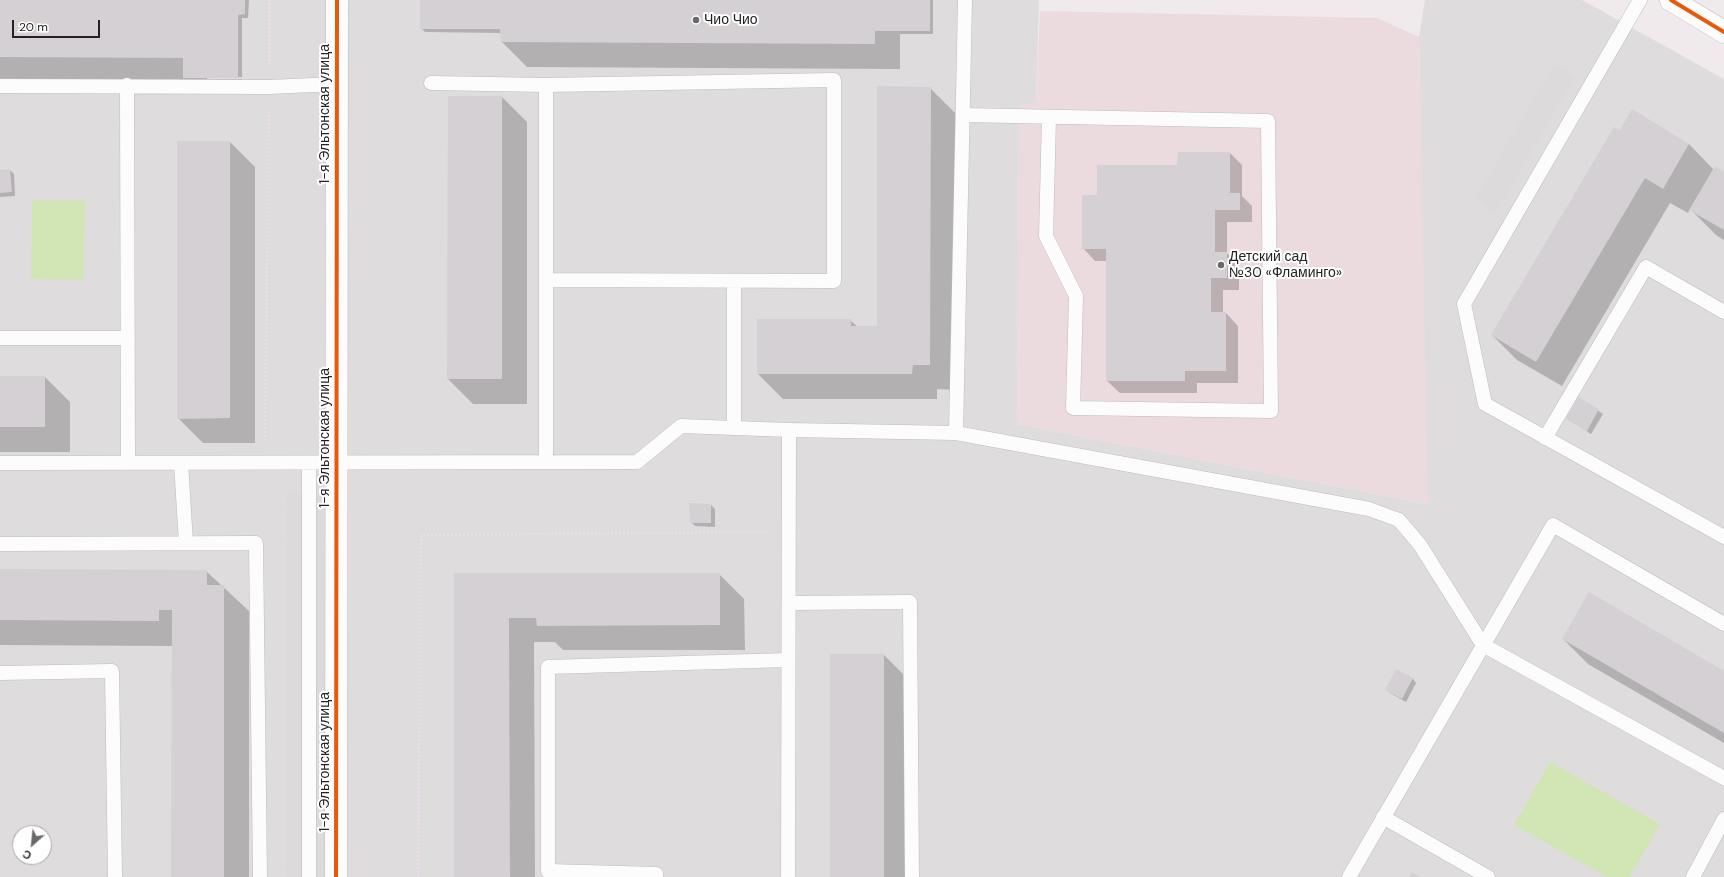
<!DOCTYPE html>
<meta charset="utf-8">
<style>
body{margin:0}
#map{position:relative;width:1724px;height:877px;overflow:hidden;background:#f0eaed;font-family:"DM Sans",sans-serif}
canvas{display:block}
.north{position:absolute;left:12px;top:825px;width:40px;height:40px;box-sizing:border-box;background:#fff;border:1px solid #a7a7a7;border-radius:50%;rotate:207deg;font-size:11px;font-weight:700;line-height:16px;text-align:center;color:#222}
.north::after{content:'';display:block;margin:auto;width:14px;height:18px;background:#6a6869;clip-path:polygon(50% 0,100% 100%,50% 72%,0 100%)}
.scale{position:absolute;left:12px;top:20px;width:88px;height:18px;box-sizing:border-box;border:2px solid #222;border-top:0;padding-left:5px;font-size:12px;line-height:14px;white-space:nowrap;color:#222;-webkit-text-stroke:3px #fff;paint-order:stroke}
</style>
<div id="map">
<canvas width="1724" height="877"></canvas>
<div class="north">С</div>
<div class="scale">20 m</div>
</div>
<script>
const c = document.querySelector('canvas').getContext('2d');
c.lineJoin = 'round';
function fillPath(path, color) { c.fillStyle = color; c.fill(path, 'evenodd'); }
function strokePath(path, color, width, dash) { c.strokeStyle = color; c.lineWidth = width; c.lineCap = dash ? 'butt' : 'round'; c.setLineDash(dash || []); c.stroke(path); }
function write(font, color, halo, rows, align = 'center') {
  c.font = font + ' "DM Sans",sans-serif'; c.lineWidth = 4; c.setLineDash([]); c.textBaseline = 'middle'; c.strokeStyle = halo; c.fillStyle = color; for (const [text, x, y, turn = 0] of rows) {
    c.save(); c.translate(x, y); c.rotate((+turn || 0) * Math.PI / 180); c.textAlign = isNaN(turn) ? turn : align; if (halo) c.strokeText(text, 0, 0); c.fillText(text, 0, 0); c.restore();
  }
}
fillPath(new Path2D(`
 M0 0H1039L1036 103 1019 106 1017 424 1427 504 1419 37 1425 0H1582L1724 79V877H0ZM20 833H44V857H20Z`), '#dfdcde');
fillPath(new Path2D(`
 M1040 11 1377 18 1419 37 1428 504 1017 424 1019 105 1036 102Z`), '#ebdbdf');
fillPath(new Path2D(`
 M32 200H85L84 280 31 279Z
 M1550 762 1660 824 1630 877H1607L1514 825Z`), '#d2e5b5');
fillPath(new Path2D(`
 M1554 64 1575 76 1496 213 1475 200Z
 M287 493 331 494 330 877H286Z`), '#dcdadb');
fillPath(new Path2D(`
 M0 0H249L248 18H242V77H207V79H242V81L0 82Z
 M421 0H933V34H900V69L527 67 502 42V33L425 32 421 28Z
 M930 88 955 113V390L937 389V399H783L758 374 850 320 858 327H878Z
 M449 97H502L527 122V404H473L448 379Z
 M1621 131 1689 144 1714 170 1724 173V240L1716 235 1690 209 1688 213 1670 203 1562 386 1517 360 1492 335Z
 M230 142 255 167V443H203L178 418Z
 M1230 153 1242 165V196L1252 206V222H1227V253L1239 265V290H1223V313H1226L1238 326V383H1197V393H1120L1107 381V261H1095L1083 248 1098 196 1178 166Z
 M10 170 14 174 15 196 0 197V171Z
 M0 377H45L70 402V452H0Z
 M1579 398 1603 414 1591 434 1567 418Z
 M711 505 715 509V527L695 526 691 522Z
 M0 570 206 571 249 611V877H173V646L0 645Z
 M455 574H719L744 599 745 650H563L555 642H534L535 877H455Z
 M1563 639 1724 672V743L1588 664Z
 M884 655 909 680V877H831Z
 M1397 670 1413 679 1416 683 1406 702 1390 693 1386 689Z`), '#0003');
fillPath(new Path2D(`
 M0 0H245V14L238 15V78H183V58L0 57Z
 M420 0H930V31H875V44L501 42 500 29H420Z
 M877 86 931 87 930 365H913L912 374H757V319H851V326H877Z
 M448 96H502V379H447Z
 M1632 109 1689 144 1663 189 1645 178 1536 362 1491 335 1614 127 1620 130Z
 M177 141H230V418L177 419Z
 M1178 152H1230V193H1240V210H1215V252H1227V278H1211V312H1226V371H1185V381H1106V249H1082V195H1097V165H1177Z
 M1715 166 1724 172V230L1689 210Z
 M10 169 12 192 0 193V170Z
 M0 376H45V427H0Z
 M1578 397 1599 409 1587 431 1566 419Z
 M689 503 711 504V523H690Z
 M0 569 207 570V585H224V877H171L172 610H159V621L0 620Z
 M454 573H720V625L537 626 536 618H509L510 877H454Z
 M1589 592 1724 671V733L1562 639Z
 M830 654H884V877H830Z
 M1396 669 1413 678 1402 699 1385 690Z
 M1412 872 1420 877H1409Z`), '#d5d0d3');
const service = new Path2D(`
 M1640 0 1464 304 1485 404 1724 537
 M431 83 546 85 834 80V281L546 280
 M127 85 128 463
 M546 85V462
 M0 86 269 87 336 84
 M963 115 1268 121 1271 411 1073 408 1076 296 1046 236 1049 117
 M734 281V428
 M0 338H128
 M956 433 965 0
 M1545 438 1646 267 1724 312
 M0 463 637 462 681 426 789 430 956 433 1369 509 1399 520 1420 545 1483 645 1724 778
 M181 463 186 543
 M0 544 256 543 260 877
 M789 603 910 602 912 877
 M0 673 112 671 115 877
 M1383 817 1488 877
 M309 877V463
 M656 877V874L548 871V667L788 660
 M788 877 789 430
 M1349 877 1553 525 1724 624
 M1693 877 1724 819`);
const minor = new Path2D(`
 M336 877 337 0`);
const tertiary = new Path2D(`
 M1671 0 1724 32`);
strokePath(service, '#bebcbd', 15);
strokePath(minor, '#bebcbd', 23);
strokePath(tertiary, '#bebcbd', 23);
strokePath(new Path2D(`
 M269 65V0
 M265 441 269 110
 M418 877 421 535 767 532`), '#ebdbeb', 2.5, [2, 2]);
strokePath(service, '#fdfcfc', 14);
strokePath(minor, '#fdfcfc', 22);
strokePath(tertiary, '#fdfcfc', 22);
strokePath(new Path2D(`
 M1671 0 1724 32
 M336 877 337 0`), '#e8590c', 4);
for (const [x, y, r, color] of [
 [696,20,4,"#6a6869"],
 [1221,265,4,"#6a6869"]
]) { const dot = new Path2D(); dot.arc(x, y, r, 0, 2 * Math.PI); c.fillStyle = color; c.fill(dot); strokePath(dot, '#fff', 1.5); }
write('14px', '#222', '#fff', [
 ["Чио Чио",704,20],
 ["Детский сад",1229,257],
 ["№30 «Фламинго»",1229,273]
], 'left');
write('14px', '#222', '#fff', [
 ["1-я Эльтонская улица",325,114,-90],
 ["1-я Эльтонская улица",325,438,-90],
 ["1-я Эльтонская улица",325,762,-90]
]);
</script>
